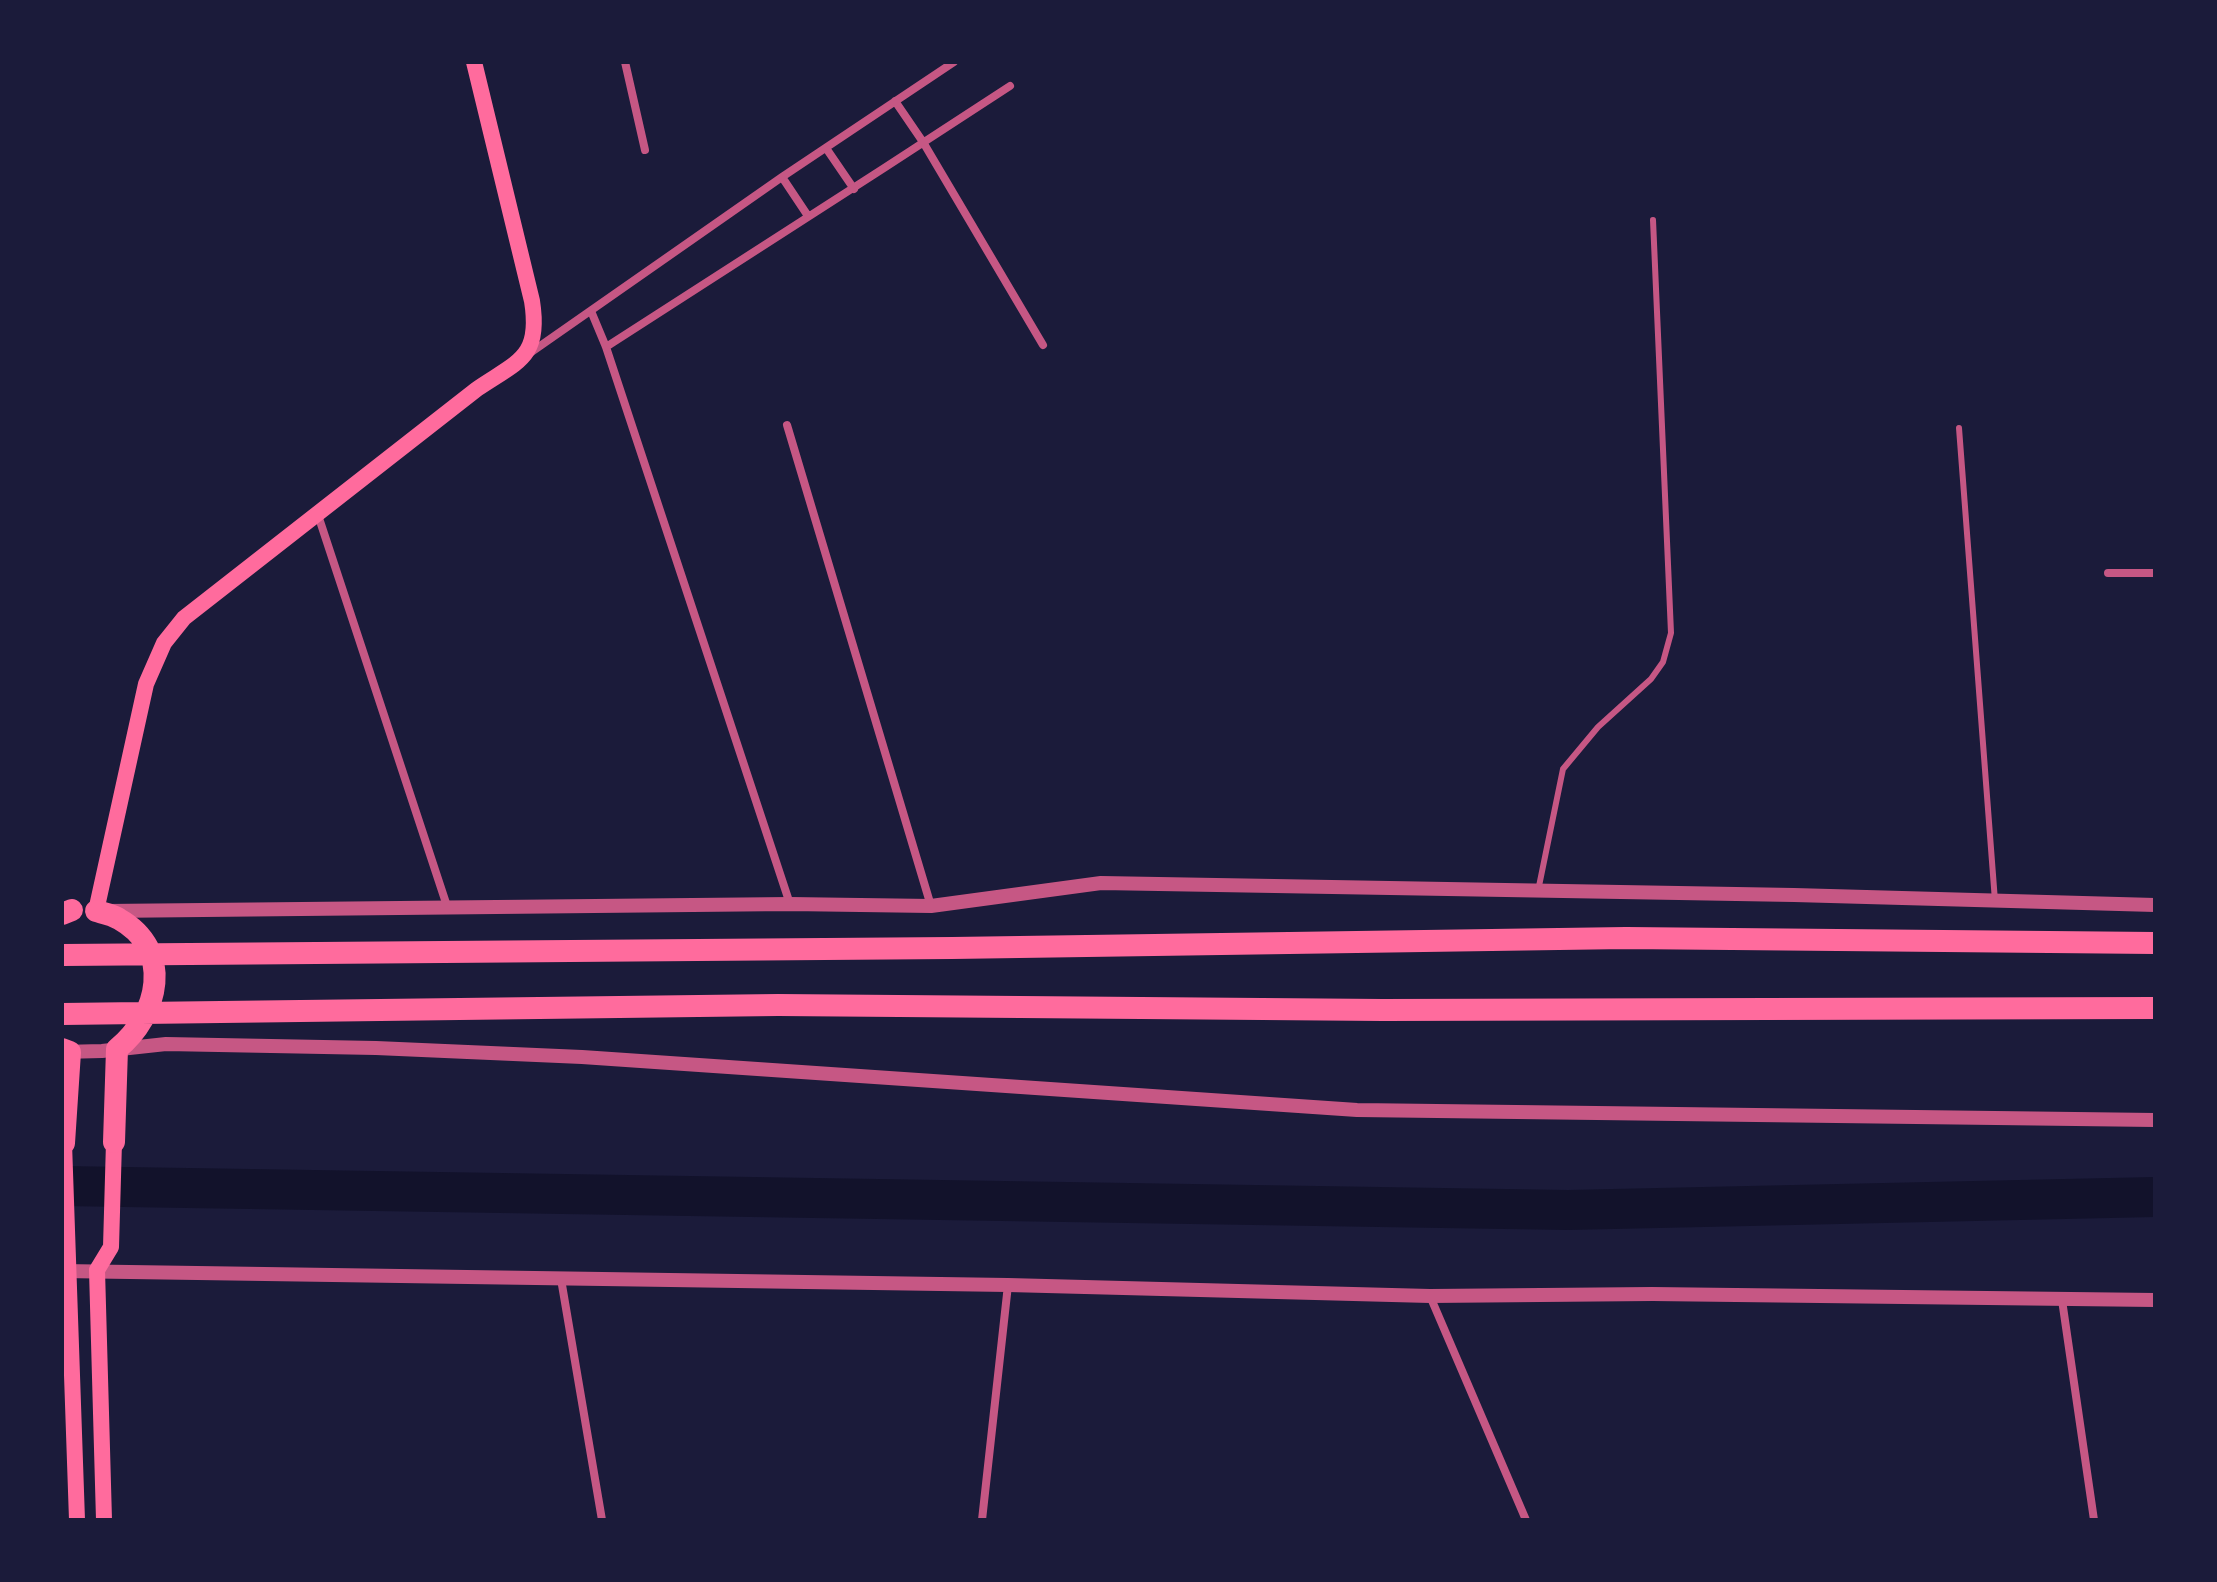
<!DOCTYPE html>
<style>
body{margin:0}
#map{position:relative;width:2217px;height:1582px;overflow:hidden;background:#1b1b3a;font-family:"Nunito Sans",sans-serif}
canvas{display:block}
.frame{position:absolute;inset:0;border:64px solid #1b1b3a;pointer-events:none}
</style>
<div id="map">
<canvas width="2217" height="1582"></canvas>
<div class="frame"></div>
</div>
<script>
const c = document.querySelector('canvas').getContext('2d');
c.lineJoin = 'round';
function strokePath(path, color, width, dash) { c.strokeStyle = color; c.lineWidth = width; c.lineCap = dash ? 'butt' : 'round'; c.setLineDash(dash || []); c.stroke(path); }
strokePath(new Path2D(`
 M62 1186 1568 1210 2155 1197`), '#12122b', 40);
strokePath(new Path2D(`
 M1959 428 1995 901
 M1538 891 1563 769 1598 727 1651 679 1663 662 1671 633 1653 220`), '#c65784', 6);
strokePath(new Path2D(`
 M625 62 645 150
 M895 101 923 142 1043 345
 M826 148 854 189
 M782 177 808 216
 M591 311 606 347 790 904
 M606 347C741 260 876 174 1010 86
 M530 353 782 177 954 62
 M787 425 931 906
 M317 512 447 906
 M2108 573H2155
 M561 1279 602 1520
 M1430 1296 1526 1520
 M2062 1300 2094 1520
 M982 1520 1008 1285`), '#c65784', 8);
strokePath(new Path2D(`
 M106 911 790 904 931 906 1101 883 1794 895 2155 905
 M62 1052 102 1051 166 1044 376 1048 582 1057 1357 1110 2155 1120
 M62 1271 1008 1285 1430 1296 1652 1294 2155 1300`), '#c65784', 14);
strokePath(new Path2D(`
 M96 911 146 684 164 643 184 618 477 389C518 361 541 358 532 301L474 62
 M64 1143 77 1520
 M104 1520 97 1270 111 1247 114 1142`), '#ff6b9d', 16);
strokePath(new Path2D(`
 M96 911C103 913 113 915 119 919 174 950 159 1015 117 1049L114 1142
 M62 914 72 910
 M62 955 952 948 1626 938 2155 943
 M62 1014 778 1005 1383 1010 2155 1008
 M62 1049 70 1052 64 1143`), '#ff6b9d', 22);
</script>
